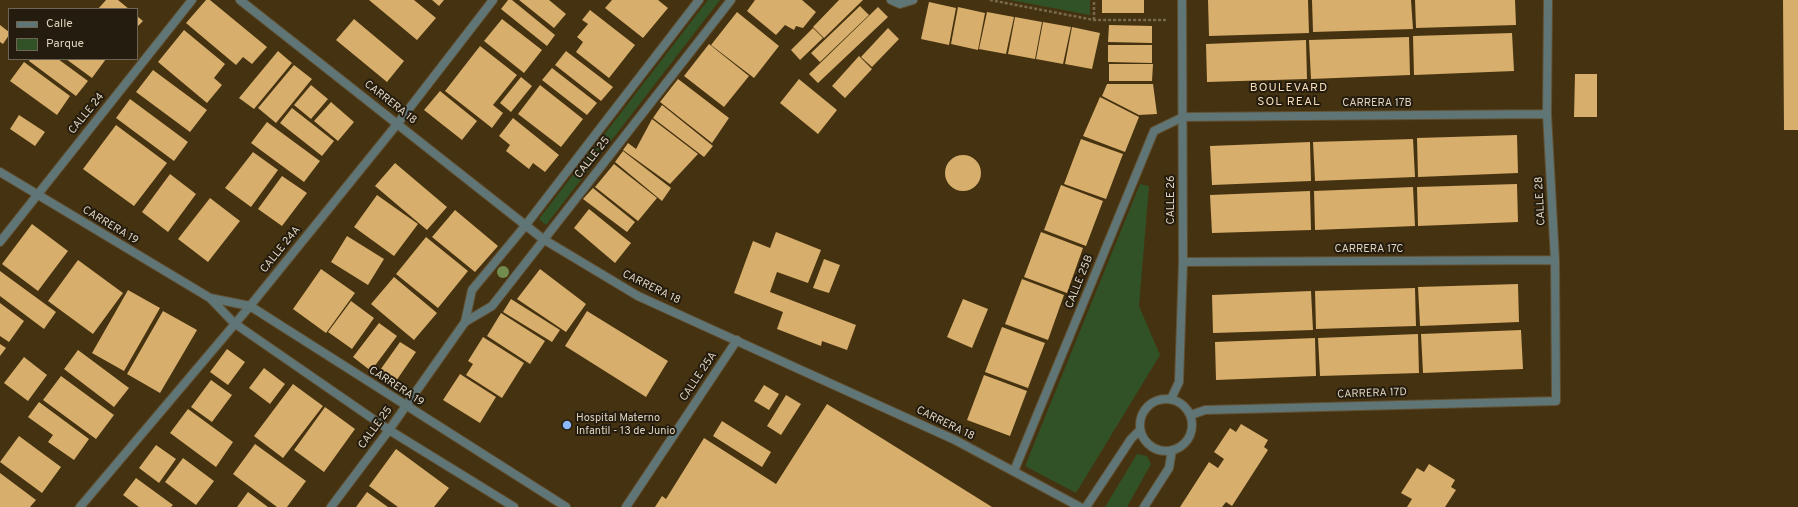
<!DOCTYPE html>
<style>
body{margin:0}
#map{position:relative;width:1798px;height:507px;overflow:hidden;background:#453210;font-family:Overpass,sans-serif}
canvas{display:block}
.legend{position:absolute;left:8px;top:8px;width:130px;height:52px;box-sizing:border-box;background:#241c0e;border:1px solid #6f6555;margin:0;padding:5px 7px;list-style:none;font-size:12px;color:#dfd3c0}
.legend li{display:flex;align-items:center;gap:8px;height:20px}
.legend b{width:20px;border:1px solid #6f6555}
</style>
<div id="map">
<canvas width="1798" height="507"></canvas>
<ul class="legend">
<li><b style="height:5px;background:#607576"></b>Calle</li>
<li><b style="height:11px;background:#315226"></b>Parque</li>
</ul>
</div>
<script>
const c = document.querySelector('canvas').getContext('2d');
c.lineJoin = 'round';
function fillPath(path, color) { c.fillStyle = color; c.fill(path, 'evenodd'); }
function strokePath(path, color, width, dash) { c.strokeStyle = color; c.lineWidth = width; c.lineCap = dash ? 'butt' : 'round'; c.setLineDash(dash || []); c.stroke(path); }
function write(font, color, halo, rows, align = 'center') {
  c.font = font + ' Overpass,sans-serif'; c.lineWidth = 4; c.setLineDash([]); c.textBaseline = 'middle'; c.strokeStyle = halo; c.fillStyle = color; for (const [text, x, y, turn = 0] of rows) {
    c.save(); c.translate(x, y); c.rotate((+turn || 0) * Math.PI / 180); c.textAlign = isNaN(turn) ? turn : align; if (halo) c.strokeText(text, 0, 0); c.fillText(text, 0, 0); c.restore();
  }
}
fillPath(new Path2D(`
 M708 0H720L546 225 539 219Z
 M1010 0H1090V15Z
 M1140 184 1149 186 1139 306 1160 355 1076 493 1025 466Z
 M1137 454 1147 456 1151 464 1127 507H1105Z`), '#315226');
fillPath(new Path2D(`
 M106 0H118L129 9H98Z
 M206 0H210L267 47 252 64 243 57 236 65 186 23Z
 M369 0H414L436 18 417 40Z
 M432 0H444L439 6Z
 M508 0H512L555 35 547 46 501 9Z
 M519 0H549L566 14 554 28Z
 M612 0H658L668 8 643 38 605 8Z
 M755 0H802L816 12 803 28 796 26 794 30 785 25 776 35 747 11Z
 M839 0H863L824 38 813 27Z
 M1102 0H1144V13H1102Z
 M1208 0H1308L1309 33 1209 36Z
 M1312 0H1411L1413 29 1313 32Z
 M1415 0H1515L1516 25 1416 28Z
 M1783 0H1798V130H1784Z
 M929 2 956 8 949 45 921 39Z
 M860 6 869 15 820 62 811 53Z
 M878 7 888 17 818 83 809 74Z
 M958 7 985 13 978 50 951 44Z
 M590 10 635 45 609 78 576 52 583 42 577 37 588 24 582 20Z
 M737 12 779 46 754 78 711 45Z
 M987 12 1014 17 1006 54 979 49Z
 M137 16 143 21 137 27Z
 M1015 17 1042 22 1035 59 1008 54Z
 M354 19 404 61 387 82 336 40Z
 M502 19 542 50 524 73 484 41Z
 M1043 22 1071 27 1063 64 1036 59Z
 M0 25 9 32V35L3 44 0 42Z
 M1109 25 1152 26V43L1108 42Z
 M1072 27 1100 33 1092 69 1065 64Z
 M813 28 823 38 800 60 791 50Z
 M888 28 899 39 872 67 861 57Z
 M184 30 225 64 214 78 222 85 207 103 158 62Z
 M1512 33 1514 71 1414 75 1413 36Z
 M1409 37 1410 75 1311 79 1309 40Z
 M1306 40 1307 79 1207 82 1206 44Z
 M709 44 749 76 724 107 684 76Z
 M1108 45H1152V63L1108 62Z
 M480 46 517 75 493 105 503 113 492 128 445 91Z
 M278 51 292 63 254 109 239 98Z
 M566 51 613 87 601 101 555 65Z
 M859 56 872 69 845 98 832 86Z
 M30 59H58L88 81 76 96 29 61Z
 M66 59H106L92 78Z
 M24 62 70 96 57 115 10 81Z
 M1109 64H1153L1152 81H1109Z
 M294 65 312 79 276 123 258 108Z
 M552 68 597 103 587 115 542 80Z
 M153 70 207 110 190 132 136 92Z
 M1575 74H1597V117H1574Z
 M521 77 532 86 511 112 500 103Z
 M678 79 729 118 712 143 660 102Z
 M799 79 837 110 818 134 780 103Z
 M1107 84H1153L1157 114 1139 115 1102 96Z
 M311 85 328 99 311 119 294 105Z
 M540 85 583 119 561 147 518 114Z
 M440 91 477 121 462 140 424 110Z
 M1100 97 1139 117 1125 152 1083 136Z
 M130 99 188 142 174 161 116 118Z
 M331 102 354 122 338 141 314 121Z
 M662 105 713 146 704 157 653 118Z
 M292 108 334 141 322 156 280 123Z
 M19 115 45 132 35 146 10 129Z
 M513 118 559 155 545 172 533 163 529 169 506 151 510 145 499 136Z
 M652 119 698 154 670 184 623 150 628 143 636 149Z
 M267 122 320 161 304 182 251 143Z
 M116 125 167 163 134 206 83 169Z
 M1517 135 1518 173 1418 177 1417 138Z
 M1081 139 1123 154 1106 199 1064 184Z
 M1413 139 1415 177 1315 181 1313 142Z
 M1310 142 1311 181 1212 185 1210 146Z
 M623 151 671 188 662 201 615 162Z
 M253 152 278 170 251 207 225 188Z
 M945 173a18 18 0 1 1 36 0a18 18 0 1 1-36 0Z
 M395 163 447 207 427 230 375 186Z
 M614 164 657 198 638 221 595 187Z
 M170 174 196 194 168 232 142 212Z
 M282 176 307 193 282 226 258 209Z
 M1517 184 1518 222 1418 226 1417 187Z
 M1061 185 1103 201 1086 246 1044 230Z
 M1413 187 1415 226 1315 230 1314 191Z
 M593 188 635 222 627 232 583 199Z
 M1310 191 1311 230 1212 233 1210 195Z
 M377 195 418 224 394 256 354 227Z
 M210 198 240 221 208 262 178 239Z
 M589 209 631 243 615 263 574 228Z
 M455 210 498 246 475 272 432 237Z
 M32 224 68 251 38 291 2 264Z
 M776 232 821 250 808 283 777 272 770 292 856 325 847 350 822 341 821 346 777 329 783 312 734 293 753 241 770 248Z
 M1041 232 1083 248 1067 293 1024 277Z
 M347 236 384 259 368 285 331 262Z
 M426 237 468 271 438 308 396 274Z
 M824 259 840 265 829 293 813 288Z
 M78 260 123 293 93 334 48 301Z
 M321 269 355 293 326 333 293 309Z
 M540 269 586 304 566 332 517 299Z
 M0 271 56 312 44 329 0 296Z
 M394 277 437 313 414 340 371 304Z
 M1022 279 1064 295 1048 340 1005 324Z
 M1518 284 1519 322 1420 326 1418 287Z
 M1415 288 1416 326 1316 329 1315 291Z
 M128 290 160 308 124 371 92 353Z
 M1311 291 1313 330 1213 333 1212 295Z
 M511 299 560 330 552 342 503 312Z
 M963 299 988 309 972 348 947 337Z
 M351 301 374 318 352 349 328 332Z
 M0 303 24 321 9 342 0 336Z
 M163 311 197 330 160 393 127 374Z
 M587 311 668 361 646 397 565 346Z
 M501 313 545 341 530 364 487 336Z
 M379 323 397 336 371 371 353 357Z
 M1002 327 1045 343 1028 388 985 372Z
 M1521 330 1523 369 1423 373 1421 334Z
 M1418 334 1419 373 1320 376 1318 338Z
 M483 337 524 363 502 398 466 375 473 364 468 361Z
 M1315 338 1316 376 1216 380 1215 342Z
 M400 342 416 352 394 384 378 373Z
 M0 344 6 348 0 356Z
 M227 349 245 362 228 385 210 372Z
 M78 350 129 388 114 407 64 369Z
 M24 357 47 375 28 401 4 383Z
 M264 368 285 384 270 404 249 388Z
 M460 374 496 397 480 423 443 400Z
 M984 375 1027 391 1010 436 967 420Z
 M61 376 114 415 96 439 43 400Z
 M211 380 232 395 212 422 191 407Z
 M293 384 323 406 283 458 254 436Z
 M764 385 779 394 769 410 754 401Z
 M786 395 801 404 781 435 767 426Z
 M39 402 89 439 74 460 48 442 53 435 28 417Z
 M827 404 992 507H655L662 496 666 499 704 438 776 484Z
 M325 407 355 429 324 472 294 450Z
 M188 409 233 442 216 467 170 433Z
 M722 421 771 452 762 467 713 436Z
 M1241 424 1268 440 1264 447 1268 450 1232 506 1226 502 1222 507H1180L1209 462 1218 468 1224 459 1214 452 1230 428 1236 432Z
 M19 436 61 467 42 493 0 462Z
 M255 444 306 481 287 507H277L233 474Z
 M156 445 176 459 159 483 139 468Z
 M396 449 449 488 434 507H398L369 486Z
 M183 458 214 481 196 505 165 482Z
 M1429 464 1455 480 1451 487 1456 490 1445 507H1407L1412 499 1401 493 1417 468 1424 472Z
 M0 473 36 500 30 507H0Z
 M136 478 173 505 171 507H139L123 495Z
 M248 492 268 507H237Z
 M367 492 388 507H356Z`), '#d7ae6b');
const service = new Path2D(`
 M891 0 900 4 913 0
 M465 322 492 306 731 0
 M465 322 472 290 525 226 699 0
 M1014 471 1154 131 1183 117`);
const minor = new Path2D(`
 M240 0 543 239 638 296 955 440 1080 507
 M1183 117 1547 114
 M0 242 192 0
 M1183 262 1555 260
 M1140 425a26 26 0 1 1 52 0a26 26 0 1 1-52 0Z
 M1171 399 1179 382 1183 262 1182 0
 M1191 415 1205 410 1556 401 1555 260 1547 114 1548 0
 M80 507 250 306 398 123 493 0
 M331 507 389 430 465 322
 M626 507 737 340
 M1086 507 1131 439 1140 430
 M1144 507 1169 468 1172 450`);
const tertiary = new Path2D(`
 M0 172 210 298 234 323 389 430 514 507
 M210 298 250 306 566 507`);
strokePath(service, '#614f30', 10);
strokePath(minor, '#614f30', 10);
strokePath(tertiary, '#614f30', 10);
strokePath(new Path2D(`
 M990 0 1094 20H1166
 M1094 20V0`), '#79694c', 2.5, [3, 2]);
strokePath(service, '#607576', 8);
strokePath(minor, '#607576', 8);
strokePath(tertiary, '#607576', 8);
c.fillStyle = '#728b4f';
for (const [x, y] of [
 [503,272]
]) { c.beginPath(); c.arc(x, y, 6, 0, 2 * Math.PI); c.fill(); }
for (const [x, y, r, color] of [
 [567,425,5,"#8cb9fc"]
]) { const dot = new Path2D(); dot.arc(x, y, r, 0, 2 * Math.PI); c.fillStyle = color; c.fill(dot); strokePath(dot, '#241c0e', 1.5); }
write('11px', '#dfd3c0', '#241c0e', [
 ["CARRERA 18",390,103,38],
 ["CARRERA 17B",1377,104],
 ["CALLE 24",87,114,-51],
 ["CALLE 25",593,158,-52],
 ["CALLE 26",1172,200,-90],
 ["CALLE 28",1541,201,-93],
 ["CARRERA 19",110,226,31],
 ["CALLE 24A",281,250,-51],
 ["CARRERA 17C",1369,250],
 ["CALLE 25B",1080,282,-68],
 ["CARRERA 18",651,288,26],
 ["CALLE 25A",699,377,-56],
 ["CARRERA 19",396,387,33],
 ["CARRERA 17D",1372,394,-2],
 ["CARRERA 18",945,424,26],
 ["CALLE 25",376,428,-54]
]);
write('11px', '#dfd3c0', '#241c0e', [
 ["Hospital Materno",576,419],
 ["Infantil - 13 de Junio",576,432]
], 'left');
c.letterSpacing = '1px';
write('12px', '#f7deb9', '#241c0e', [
 ["BOULEVARD",1289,89],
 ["SOL REAL",1289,103]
]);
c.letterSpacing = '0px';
</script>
